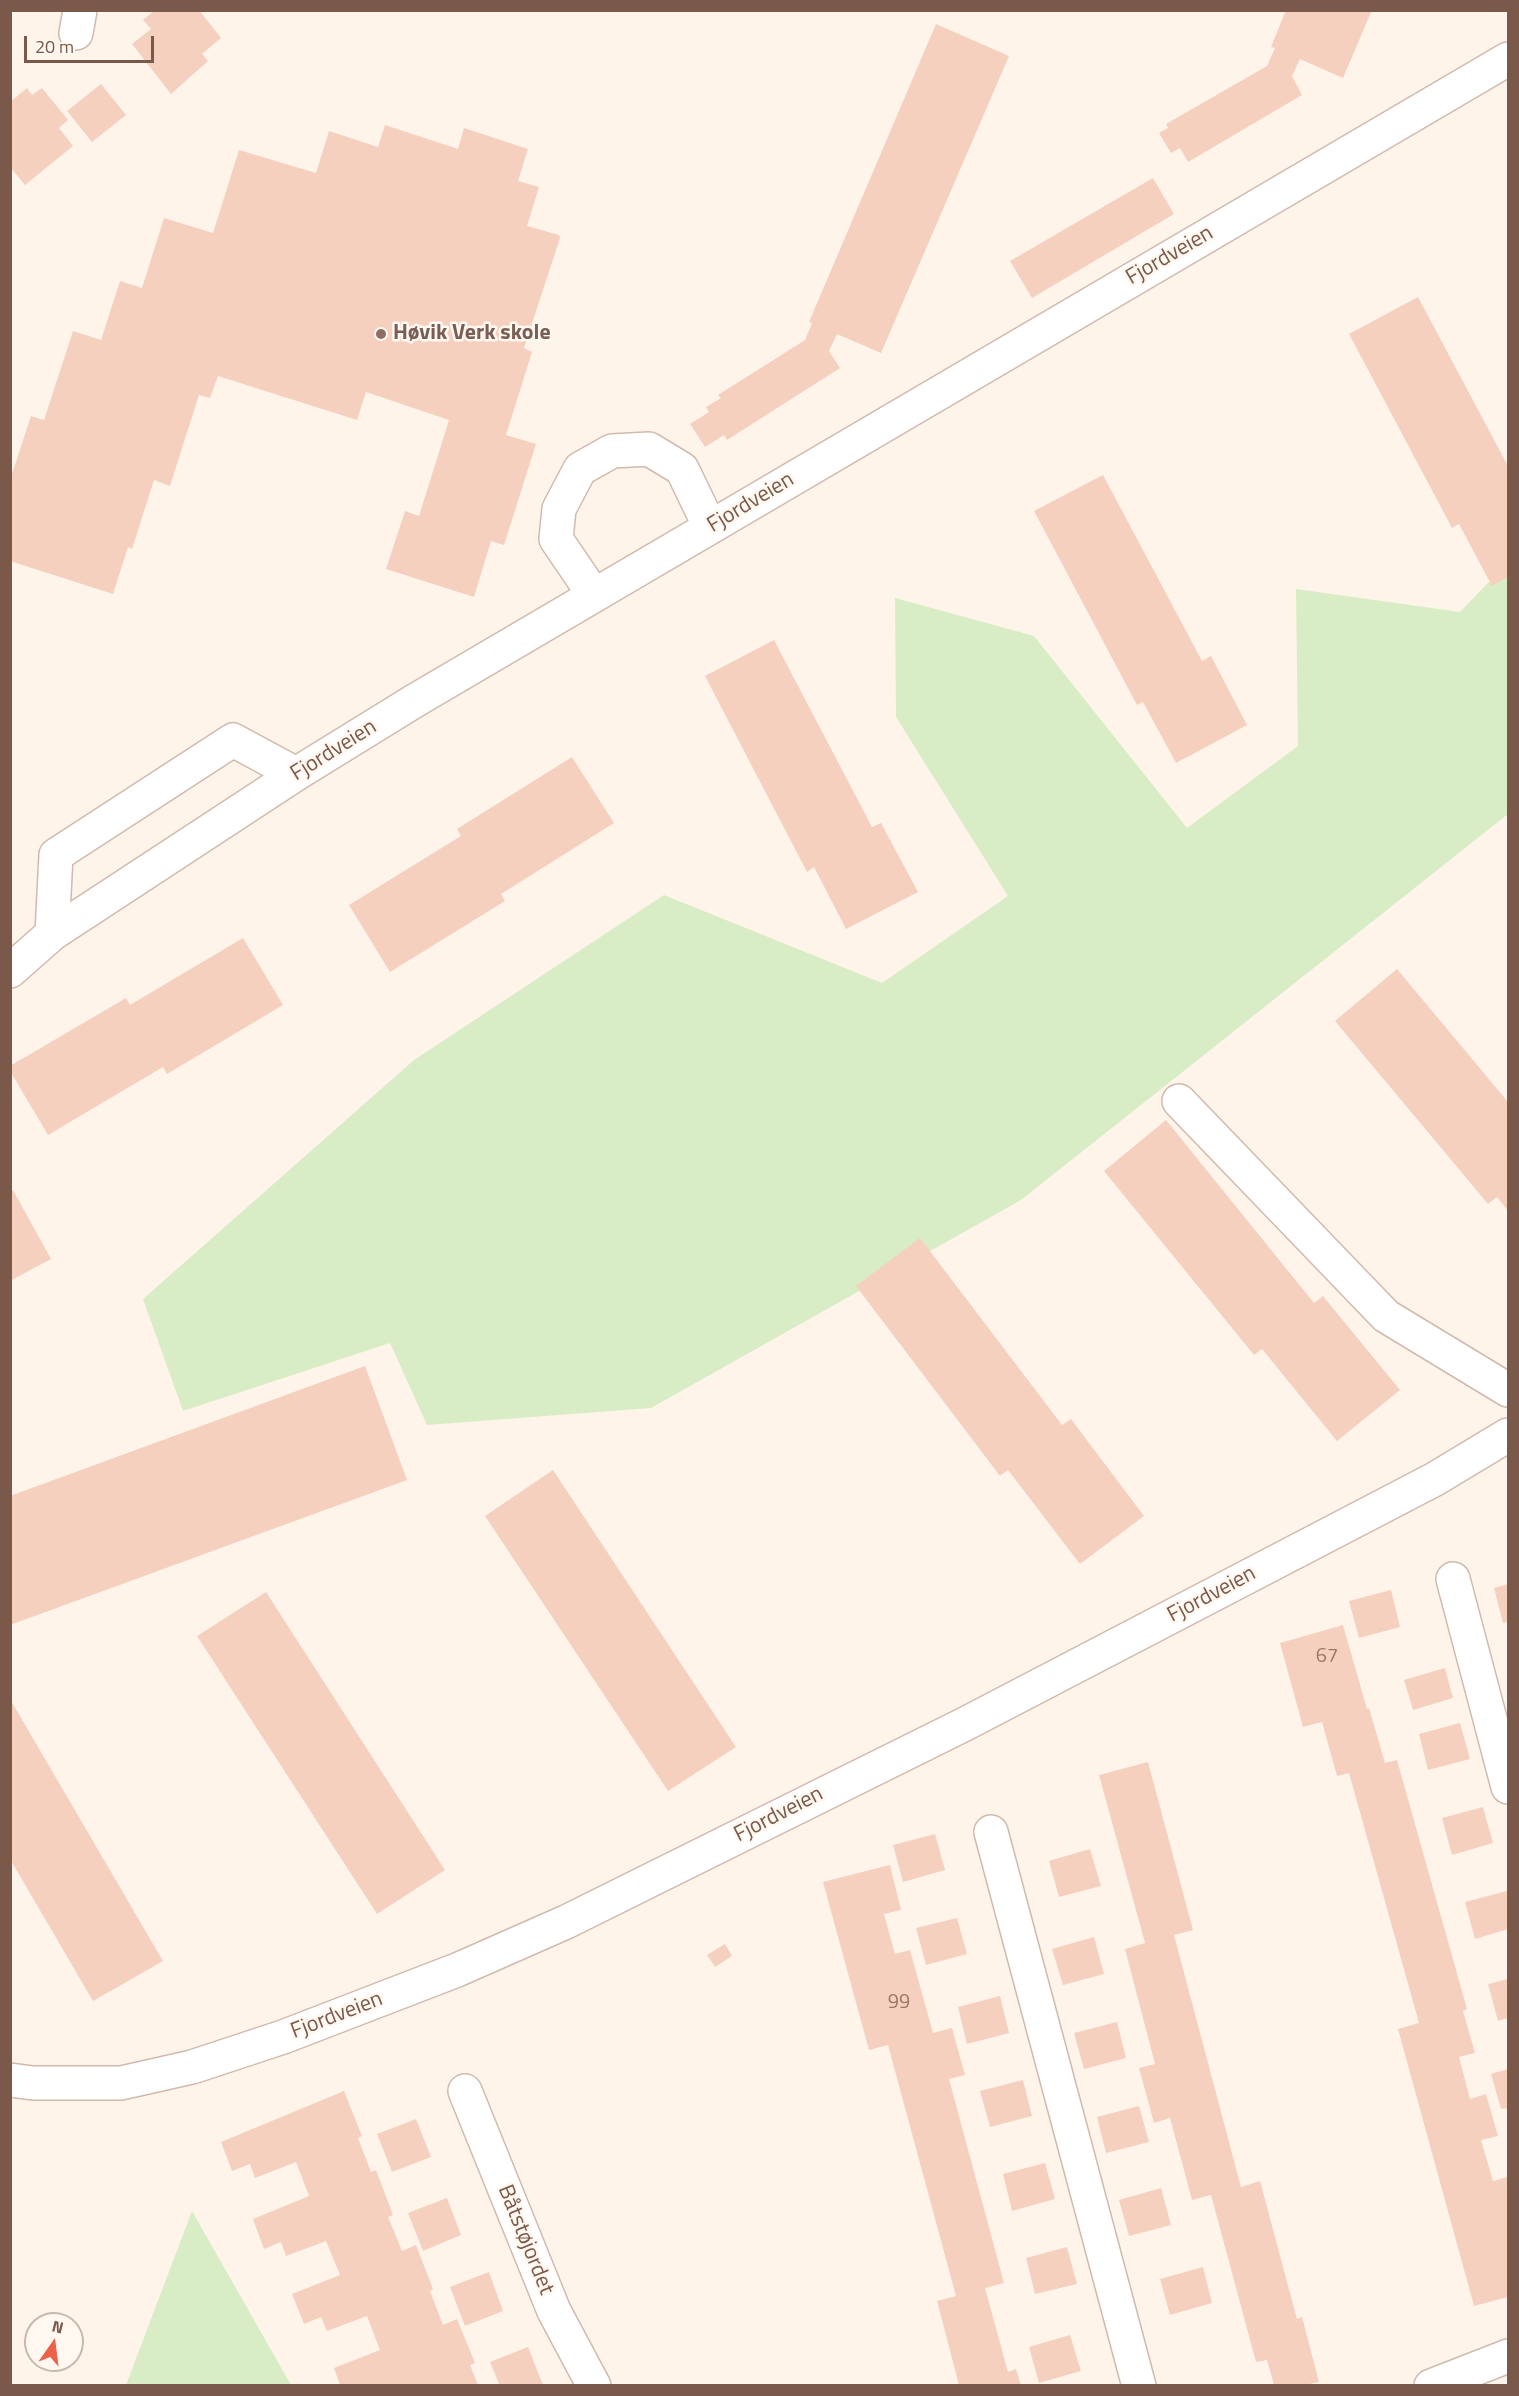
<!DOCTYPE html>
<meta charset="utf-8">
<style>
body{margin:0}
#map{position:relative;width:1519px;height:2396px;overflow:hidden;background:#fef4e9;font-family:"Titillium Web",sans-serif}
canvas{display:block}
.frame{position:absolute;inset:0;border:12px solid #7a584a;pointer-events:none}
.north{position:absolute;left:24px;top:2312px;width:60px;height:60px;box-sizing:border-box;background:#fff8f0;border:2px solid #cab8ae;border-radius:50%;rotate:14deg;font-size:16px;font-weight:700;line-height:24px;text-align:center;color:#7a584a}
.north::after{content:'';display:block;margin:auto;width:21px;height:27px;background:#ed6148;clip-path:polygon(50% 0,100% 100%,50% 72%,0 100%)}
.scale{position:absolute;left:24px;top:36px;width:130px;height:27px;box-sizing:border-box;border:3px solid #7a584a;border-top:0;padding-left:8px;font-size:18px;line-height:21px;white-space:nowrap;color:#7a584a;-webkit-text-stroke:4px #fff8f0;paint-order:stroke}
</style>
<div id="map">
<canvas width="1519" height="2396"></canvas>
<div class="frame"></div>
<div class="north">N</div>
<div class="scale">20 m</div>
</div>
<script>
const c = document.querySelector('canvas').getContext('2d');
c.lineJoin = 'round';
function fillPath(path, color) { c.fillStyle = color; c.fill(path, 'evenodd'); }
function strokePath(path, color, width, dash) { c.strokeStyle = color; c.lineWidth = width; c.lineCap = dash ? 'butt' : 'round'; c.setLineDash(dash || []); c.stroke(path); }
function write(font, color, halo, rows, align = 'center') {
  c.font = font + ' "Titillium Web",sans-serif'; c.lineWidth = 5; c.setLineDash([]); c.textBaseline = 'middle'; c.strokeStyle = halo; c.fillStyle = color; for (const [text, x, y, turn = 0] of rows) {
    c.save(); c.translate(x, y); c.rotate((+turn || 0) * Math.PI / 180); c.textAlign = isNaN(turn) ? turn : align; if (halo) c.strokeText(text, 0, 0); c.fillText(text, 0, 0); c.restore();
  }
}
fillPath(new Path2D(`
 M1508 562V814L1021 1200 651 1408 427 1425 390 1343 183 1411 143 1299 414 1060 664 895 882 983 1008 896 896 717 895 598 1034 636 1187 828 1298 746 1296 589 1460 612Z
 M192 2211 291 2385H126Z`), '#d8edc5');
fillPath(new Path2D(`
 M155 10H199L221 38 202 54 208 61 171 94 132 44 151 29 143 20Z
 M1286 10H1372L1343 78 1300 59 1292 76 1302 95 1188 162 1180 148 1171 153 1159 133 1168 128 1166 124 1267 66 1275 48 1271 47Z
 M936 24 1009 56 881 353 837 334 829 351 840 368 727 440 724 435 705 447 690 424 709 412 706 407 721 398 718 395 805 340 812 323 809 322Z
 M101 84 126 115 92 142 67 111Z
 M27 88 32 95 42 88 68 120 59 128 73 146 25 185 10 167V102Z
 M385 125 458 149 464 128 528 149 518 181 539 187 527 226 559 235 560 238 524 348 532 352 506 435 536 444 504 545 491 541 474 597 386 569 405 511 419 516 449 420 366 392 357 420 218 376 210 398 199 395 170 486 154 480 132 549 128 547 113 594 10 561V480L31 416 44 420 73 331 101 340 120 281 142 288 164 218 213 233 239 150 316 173 329 131 378 147Z
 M1153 178 1174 214 1032 298 1010 261Z
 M1418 297 1508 466V577L1492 586 1459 524 1452 528 1349 334Z
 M1103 475 1202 661 1211 656 1247 725 1176 763 1143 702 1137 705 1034 511Z
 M774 640 872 827 881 823 918 892 846 929 814 867 807 872 705 676Z
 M572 757 614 823 501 894 505 901 390 972 349 905 461 836 457 829Z
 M243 938 283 1005 167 1074 163 1067 48 1135 10 1071V1066L126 998 130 1005Z
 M1397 969 1508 1102V1211L1497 1197 1488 1204 1335 1021Z
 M1166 1120 1314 1303 1323 1296 1400 1390 1337 1441 1262 1349 1254 1355 1104 1171Z
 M13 1190 51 1259 10 1281V1192Z
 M920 1238 1062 1425 1071 1419 1144 1516 1080 1564 1008 1470 1000 1476 856 1286Z
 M365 1366 407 1480 10 1625V1496Z
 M553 1470 736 1747 668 1791 485 1516Z
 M1508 1584V1622L1503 1623 1494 1588Z
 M1391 1590 1400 1627 1359 1638 1349 1601Z
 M266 1592 445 1870 377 1914 197 1636Z
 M1343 1625 1367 1709 1369 1708 1385 1763 1397 1760 1467 2009 1463 2011 1475 2053 1459 2057 1470 2099 1486 2094 1498 2136 1481 2140 1493 2181 1507 2177 1508 2183V2297L1474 2306 1398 2029 1419 2023 1349 1773 1337 1776 1322 1722 1303 1727 1280 1643Z
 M1445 1668 1453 1698 1413 1710 1404 1680Z
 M10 1699 163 1961 93 2001 10 1859Z
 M1460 1723 1470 1759 1428 1770 1419 1734Z
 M1148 1762 1193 1930 1174 1935 1241 2187 1260 2181 1297 2319 1302 2317 1319 2382 1305 2385H1274L1267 2360 1256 2362 1211 2195 1192 2200 1170 2118 1154 2123 1139 2068 1155 2064 1125 1949 1145 1943 1099 1775Z
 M1483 1807 1493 1843 1452 1855 1442 1818Z
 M935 1834 945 1870 903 1882 893 1845Z
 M1090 1849 1101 1886 1059 1897 1049 1861Z
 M890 1865 901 1910 884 1914 895 1954 910 1950 933 2033 952 2028 965 2075 949 2079 1004 2283 985 2288 1008 2372 1016 2369 1021 2385H959L937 2301 956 2296 934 2215 888 2045 869 2050 823 1882Z
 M1507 1891 1508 1929 1475 1939 1465 1902Z
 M957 1918 967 1954 926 1965 916 1928Z
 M1094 1937 1104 1974 1063 1985 1052 1949Z
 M725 1944 732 1956 715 1967 707 1955Z
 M1508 1979V2018L1498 2021 1488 1984Z
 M1000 1996 1009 2033 967 2044 958 2007Z
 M1117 2022 1126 2058 1084 2069 1074 2033Z
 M1508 2069V2108L1501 2109 1491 2074Z
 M1023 2080 1032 2116 990 2127 980 2091Z
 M344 2091 362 2136 358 2138 371 2172 376 2170 393 2215 388 2217 402 2251 416 2245 433 2289 430 2291 443 2325 457 2319 475 2363 470 2365 478 2385H340L334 2368 380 2350 367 2316 327 2331 321 2317 304 2324 292 2294 340 2275 326 2241 286 2256 281 2242 264 2249 253 2219 309 2196 296 2162 255 2178 250 2164 232 2171 221 2142Z
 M1139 2106 1149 2142 1106 2153 1097 2117Z
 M416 2119 431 2157 392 2172 377 2134Z
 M1045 2163 1055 2199 1012 2211 1003 2174Z
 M1161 2188 1171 2225 1129 2236 1119 2200Z
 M447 2198 461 2235 423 2251 408 2213Z
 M1067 2247 1077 2284 1035 2294 1026 2258Z
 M1203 2267 1212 2303 1170 2315 1160 2279Z
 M489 2272 503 2311 465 2326 450 2287Z
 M1070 2335 1081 2371 1039 2383 1029 2347Z
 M528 2347 543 2385H495L499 2384 490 2362Z`), '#f5d0bf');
const minor = new Path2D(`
 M76 33 80 10
 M594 595 556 539 559 509 580 469 612 451 649 449 682 469 710 527
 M52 934 56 855 233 740 296 774
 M10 971 52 934 296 774 416 700 1508 59
 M1179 1101 1386 1316 1508 1390
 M1453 1579 1508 1787
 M991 1832 1139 2386
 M10 2080 33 2083H121L192 2067 283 2037 457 1970 566 1922 965 1724 1435 1479 1508 1435
 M465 2091 554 2311 594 2386
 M1431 2386 1508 2356`);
strokePath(minor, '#d1baad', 36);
strokePath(minor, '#fff', 33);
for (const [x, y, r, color] of [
 [381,334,6,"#8d6e63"]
]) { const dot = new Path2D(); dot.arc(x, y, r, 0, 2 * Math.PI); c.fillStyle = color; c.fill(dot); strokePath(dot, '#fff8f0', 2); }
write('20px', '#997667', null, [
 ["67",1327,1657],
 ["99",899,2003]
]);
write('22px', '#7a584a', '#fff8f0', [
 ["Fjordveien",1170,256,-30],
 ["Fjordveien",751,503,-31],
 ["Fjordveien",334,751,-32],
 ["Fjordveien",1212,1595,-28],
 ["Fjordveien",779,1815,-27],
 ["Fjordveien",337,2016,-21],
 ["Båtstøjordet",525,2240,68]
]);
write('bold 22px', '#785e54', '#fff8f0', [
 ["Høvik Verk skole",393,334]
], 'left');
</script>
